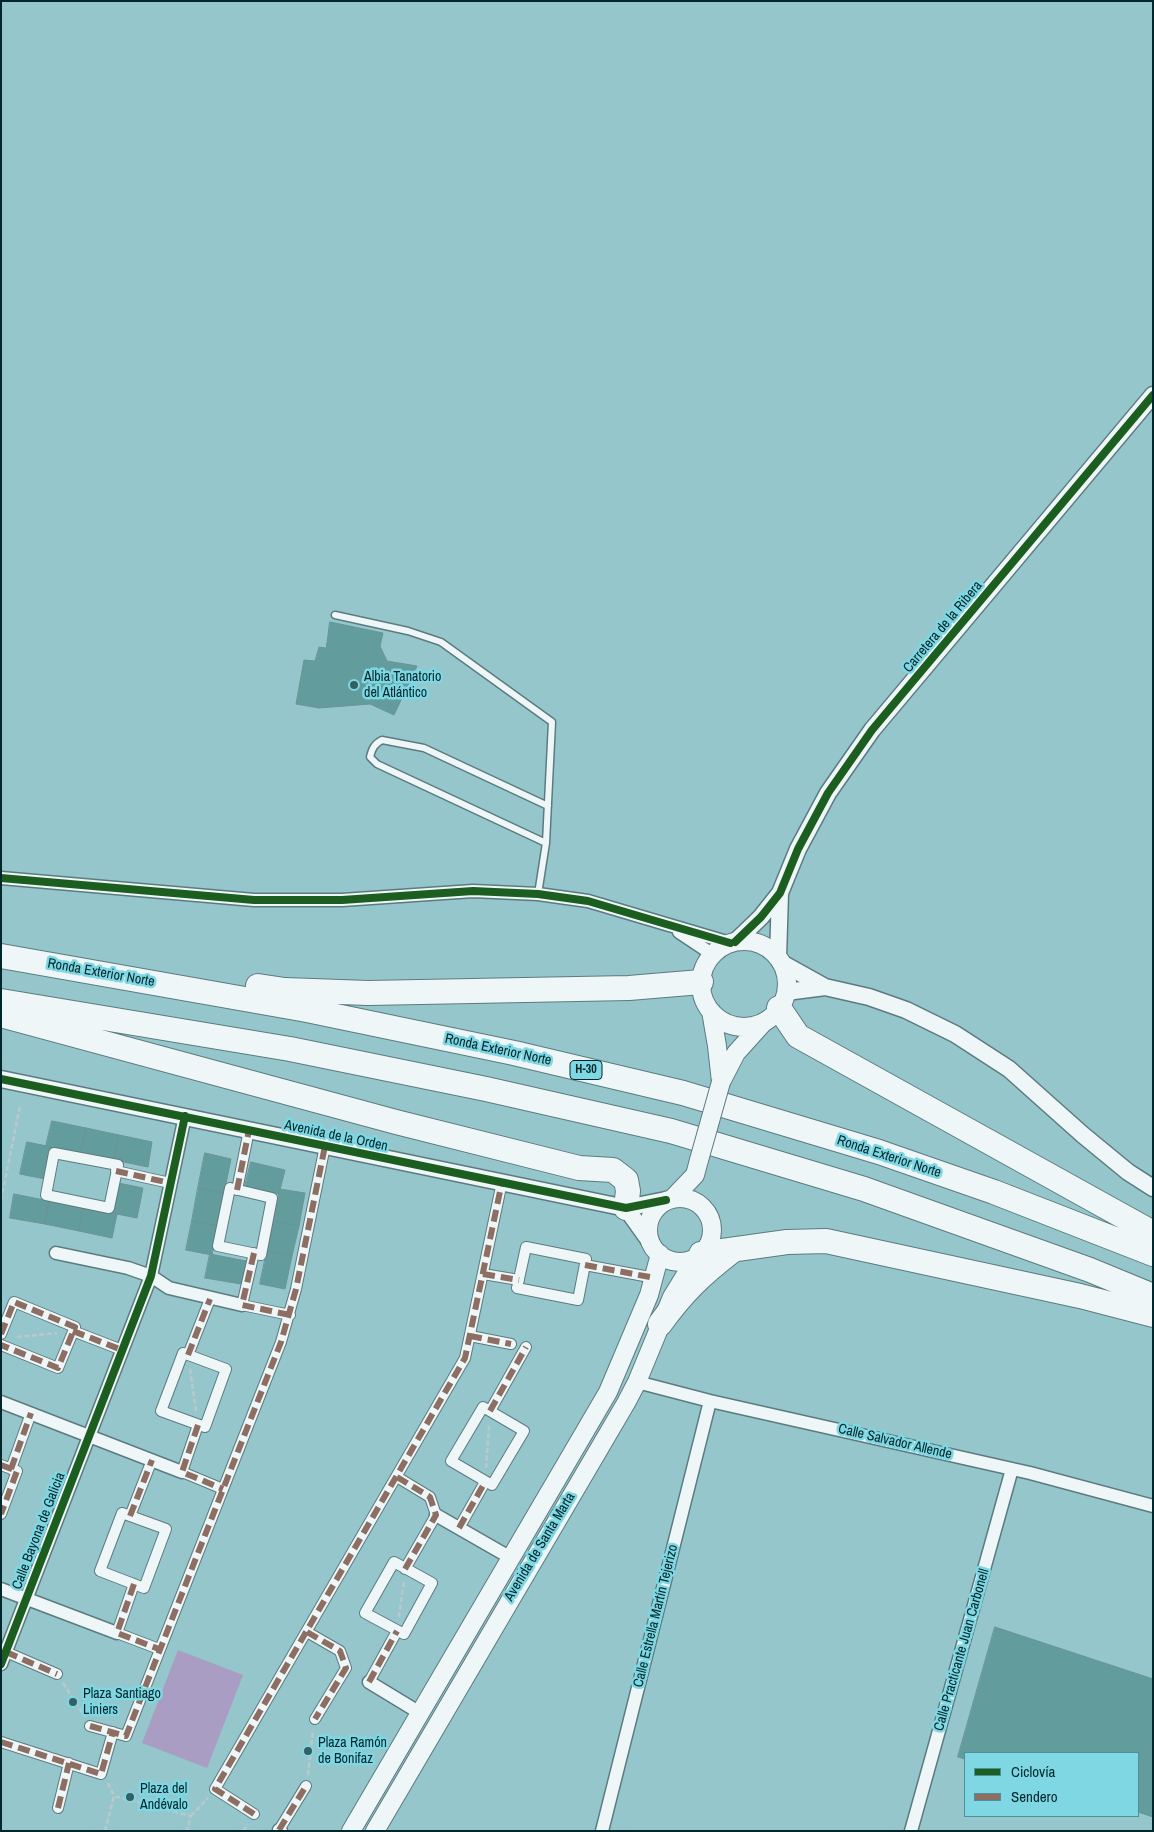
<!DOCTYPE html>
<meta charset="utf-8">
<style>
body{margin:0}
#map{position:relative;width:1154px;height:1832px;overflow:hidden;background:#94c6cc;font-family:"Archivo Narrow",sans-serif}
canvas{display:block}
.frame{position:absolute;inset:0;border:2px solid #00272b;pointer-events:none}
.legend{position:absolute;left:964px;top:1752px;width:175px;height:65px;box-sizing:border-box;background:#7ed7e2;border:1px solid #4c9199;margin:0;padding:6px 9px;list-style:none;font-size:15px;color:#00272b}
.legend li{display:flex;align-items:center;gap:10px;height:25px}
.legend b{width:25px;border:1px solid #4c9199}
</style>
<div id="map">
<canvas width="1154" height="1832"></canvas>
<div class="frame"></div>
<ul class="legend">
<li><b style="height:6px;background:#1b5e20"></b>Ciclovía</li>
<li><b style="height:6px;background:#8d6e63"></b>Sendero</li>
</ul>
</div>
<script>
const c = document.querySelector('canvas').getContext('2d');
c.lineJoin = 'round';
function fillPath(path, color) { c.fillStyle = color; c.fill(path, 'evenodd'); }
function strokePath(path, color, width, dash) { c.strokeStyle = color; c.lineWidth = width; c.lineCap = dash ? 'butt' : 'round'; c.setLineDash(dash || []); c.stroke(path); }
function write(font, color, halo, rows, align = 'center') {
  c.font = font + ' "Archivo Narrow",sans-serif'; c.lineWidth = 5; c.setLineDash([]); c.textBaseline = 'middle'; c.strokeStyle = halo; c.fillStyle = color; for (const [text, x, y, turn = 0] of rows) {
    c.save(); c.translate(x, y); c.rotate((+turn || 0) * Math.PI / 180); c.textAlign = isNaN(turn) ? turn : align; if (halo) c.strokeText(text, 0, 0); c.fillText(text, 0, 0); c.restore();
  }
}
fillPath(new Path2D(`
 M178 1650 243 1675 207 1768 142 1743Z`), '#a99dc3');
const building = new Path2D(`
 M330 622 383 633 380 646 387 661 417 666 394 715 370 704 319 708 296 704 304 660 315 661 319 647 326 648Z
 M52 1121 86 1128 81 1153 46 1146Z
 M86 1128 119 1135 114 1160 81 1153Z
 M119 1135 152 1142 148 1167 114 1160Z
 M27 1142 52 1147 45 1179 20 1174Z
 M205 1153 231 1159 224 1193 198 1188Z
 M251 1162 285 1170 279 1194 245 1186Z
 M118 1183 143 1188 137 1218 112 1213Z
 M198 1188 224 1193 218 1226 192 1221Z
 M280 1189 305 1193 299 1226 274 1221Z
 M14 1194 49 1201 45 1224 10 1218Z
 M49 1201 83 1207 79 1231 45 1224Z
 M83 1207 117 1214 112 1238 79 1231Z
 M192 1221 218 1226 212 1255 186 1250Z
 M274 1221 299 1226 292 1256 267 1251Z
 M267 1251 292 1256 285 1289 260 1284Z
 M210 1254 246 1261 241 1284 205 1278Z
 M995 1627 1153 1679V1817L1138 1812V1753H965V1759L958 1757Z`);
fillPath(building, '#639c9c');
strokePath(building, '#6b9495', 1);
const service = new Path2D(`
 M335 615 408 631 441 642 552 722 546 843 538 894
 M546 843 377 764 370 757C372 749 374 744 382 740L424 748 548 806`);
const pedestrian = new Path2D(`
 M54 1153 118 1165 109 1208 46 1195Z
 M116 1171 170 1183
 M230 1188 272 1198 261 1255 218 1246Z
 M237 1190 249 1130
 M526 1247 586 1259 578 1300 517 1288Z
 M254 1253 242 1305 290 1315
 M585 1265 655 1278
 M483 1274 519 1280
 M73 1331 122 1350
 M1 1334 14 1302 75 1327 58 1368 1 1345
 M470 1336 511 1344
 M183 1353 226 1369 205 1427 161 1411Z
 M188 1355 210 1299
 M483 1407 524 1431 492 1485 451 1461Z
 M490 1411 526 1347
 M198 1425 182 1472 223 1489
 M1 1465 17 1471 1 1514
 M11 1469 31 1413
 M397 1477 430 1497 436 1515 405 1569
 M122 1513 166 1529 144 1588 100 1571Z
 M130 1516 152 1460
 M459 1528 485 1482
 M394 1562 432 1583 404 1634 365 1613Z
 M134 1584 117 1633 159 1649
 M307 1632 340 1651 346 1668 315 1719
 M6 1652 57 1674
 M369 1682 397 1631
 M90 1726 126 1736 281 1342 296 1289 325 1146
 M1 1742 101 1774 113 1732
 M58 1808 69 1763
 M254 1814 215 1789 465 1358 502 1182
 M279 1830 306 1786`);
const minor = new Path2D(`
 M1 878 254 900H342L473 891 538 894 588 901 730 943
 M679 932 712 954
 M56 1253 128 1268 151 1276 169 1288 242 1305
 M637 1382 710 1401 1030 1473 1153 1506
 M1 1402 182 1472
 M436 1515 511 1558
 M1 1589 117 1633
 M1 1664 151 1276 185 1116
 M369 1682 420 1713
 M279 1830 281 1831
 M602 1831 710 1401
 M911 1831 1012 1469`);
const tertiary = new Path2D(`
 M735 942 761 917 780 893 798 849 828 793 872 730 1153 395
 M778 958 780 893
 M780 962 825 987 869 997 906 1010 955 1034 1009 1069 1083 1135 1128 1172 1153 1188
 M786 992 825 987
 M1 1079 626 1208 666 1200
 M626 1208 651 1243`);
const secondary = new Path2D(`
 M701 984a43 43 0 1 1 86 0a43 43 0 1 1-86 0Z
 M711 1011 717 1046 721 1082
 M721 1082 736 1053 764 1022
 M648 1230a32 32 0 1 1 64 0a32 32 0 1 1-64 0Z
 M672 1199 695 1175 699 1160
 M351 1831 608 1392 649 1295 660 1254
 M375 1831 626 1403 637 1382 672 1297 696 1258`);
const motorway = new Path2D(`
 M1 956 307 1010 514 1053 683 1093 879 1152 994 1192 1153 1254
 M258 986 285 990 368 993 629 988 701 982
 M1 1001 290 1049 486 1089 671 1131 864 1189 1090 1270 1153 1296
 M779 1008 798 1036 1153 1233
 M1 1015 396 1122 579 1168 613 1170 626 1180 628 1191 626 1208
 M701 1254 787 1242 826 1241 1080 1296 1153 1315
 M660 1324C683 1292 701 1275 732 1251`);
strokePath(service, '#5c7b7f', 9);
strokePath(pedestrian, '#5c7b7f', 12);
strokePath(minor, '#5c7b7f', 15);
strokePath(tertiary, '#5c7b7f', 19);
strokePath(secondary, '#5c7b7f', 20);
strokePath(motorway, '#5c7b7f', 26);
strokePath(new Path2D(`
 M1 1200 20 1106
 M17 1337 57 1333
 M190 1369 196 1411
 M486 1468 489 1426
 M399 1617 404 1580
 M63 1683 85 1717
 M308 1775 313 1730
 M108 1783 114 1796
 M191 1816 208 1798
 M105 1831 114 1796 191 1816 187 1831
 M243 1831 248 1824`), '#bac9cb', 2.5, [5, 2.5]);
strokePath(service, '#eff6f7', 6);
strokePath(pedestrian, '#eff6f7', 10);
strokePath(minor, '#eff6f7', 12);
strokePath(tertiary, '#eff6f7', 16);
strokePath(secondary, '#eff6f7', 18);
strokePath(motorway, '#eff6f7', 24);
const secondaryBridge = new Path2D(`
 M699 1160 721 1082`);
strokePath(secondaryBridge, '#5c7b7f', 20, []);
strokePath(secondaryBridge, '#eff6f7', 18);
strokePath(new Path2D(`
 M116 1171 170 1183
 M237 1190 249 1130
 M254 1253 242 1305 290 1315
 M585 1265 655 1278
 M483 1274 519 1280
 M73 1331 122 1350
 M1 1334 14 1302 75 1327 58 1368 1 1345
 M470 1336 511 1344
 M188 1355 210 1299
 M490 1411 526 1347
 M198 1425 182 1472 223 1489
 M1 1465 17 1471 1 1514
 M11 1469 31 1413
 M397 1477 430 1497 436 1515 405 1569
 M130 1516 152 1460
 M459 1528 485 1482
 M134 1584 117 1633 159 1649
 M307 1632 340 1651 346 1668 315 1719
 M6 1652 57 1674
 M369 1682 397 1631
 M90 1726 126 1736 281 1342 296 1289 325 1146
 M1 1742 101 1774 113 1732
 M58 1808 69 1763
 M254 1814 215 1789 465 1358 502 1182
 M279 1830 306 1786`), '#8d6e63', 6, [12, 6]);
strokePath(new Path2D(`
 M1 878 254 900H342L473 891 538 894 588 901 730 943
 M735 942 761 917 780 893 798 849 828 793 872 730 1153 395
 M1 1079 626 1208 666 1200
 M1 1664 151 1276 185 1116`), '#1b5e20', 8);
for (const [x, y, r, color] of [
 [354,685,5,"#345f63"],
 [73,1702,5,"#345f63"],
 [308,1751,5,"#345f63"],
 [130,1797,5,"#345f63"]
]) { const dot = new Path2D(); dot.arc(x, y, r, 0, 2 * Math.PI); c.fillStyle = color; c.fill(dot); strokePath(dot, '#7ed7e2', 2); }
for (const [x, y, w] of [
 [586,1070,32]
]) { const box = new Path2D(); box.roundRect(x - w / 2, y - 9.5, w, 19, 4); c.fillStyle = '#7ed7e2'; c.fill(box); strokePath(box, '#00272b', 1); }
write('bold 12px', '#00272b', null, [
 ["H-30",586,1070]
]);
write('14px', '#00272b', '#7ed7e2', [
 ["Carretera de la Ribera",943,627,-50],
 ["Ronda Exterior Norte",101,973,10],
 ["Ronda Exterior Norte",498,1050,12],
 ["Avenida de la Orden",336,1136,12],
 ["Ronda Exterior Norte",889,1157,18],
 ["Calle Salvador Allende",895,1442,13],
 ["Calle Bayona de Galicia",39,1531,-69],
 ["Avenida de Santa Marta",540,1547,-59],
 ["Calle Estrella Martín Tejerizo",656,1616,-76],
 ["Calle Practicante Juan Carbonell",962,1650,-74]
]);
write('14px', '#00272b', '#7ed7e2', [
 ["Albia Tanatorio",364,677],
 ["del Atlántico",364,693],
 ["Plaza Santiago",83,1694],
 ["Liniers",83,1710],
 ["Plaza Ramón",318,1743],
 ["de Bonifaz",318,1759],
 ["Plaza del",140,1789],
 ["Andévalo",140,1805]
], 'left');
</script>
